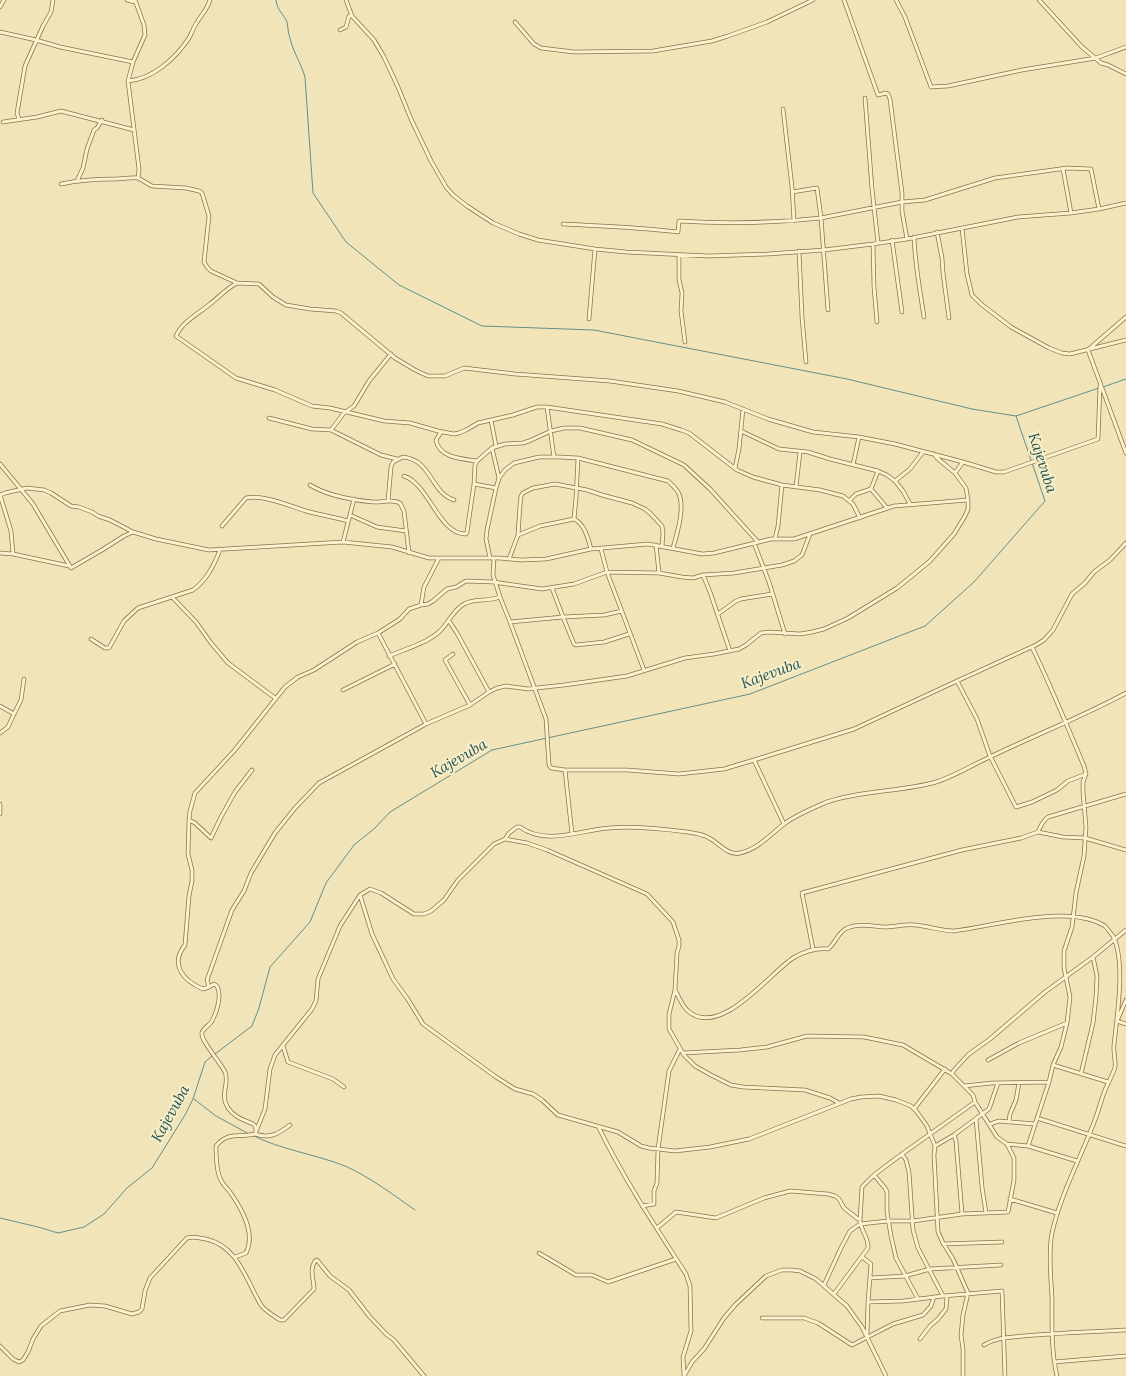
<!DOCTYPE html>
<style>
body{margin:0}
canvas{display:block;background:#f1e4b8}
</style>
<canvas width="1126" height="1376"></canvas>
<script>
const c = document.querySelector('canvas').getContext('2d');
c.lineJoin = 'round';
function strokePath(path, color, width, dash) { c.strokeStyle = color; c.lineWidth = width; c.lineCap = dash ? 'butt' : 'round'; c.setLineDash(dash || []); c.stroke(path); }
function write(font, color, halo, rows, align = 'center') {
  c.font = font + ' Lora,serif'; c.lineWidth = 4; c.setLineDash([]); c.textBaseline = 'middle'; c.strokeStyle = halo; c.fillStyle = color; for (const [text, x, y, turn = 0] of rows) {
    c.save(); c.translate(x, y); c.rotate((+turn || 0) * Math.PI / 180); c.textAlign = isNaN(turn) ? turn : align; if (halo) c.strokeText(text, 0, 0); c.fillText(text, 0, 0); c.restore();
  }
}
strokePath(new Path2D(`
 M276 0C277 11 284 14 287 22 288 27 288 33 290 38 293 52 301 63 305 77L313 193 346 242 399 285 482 326 594 330 847 379 972 409 1016 416 1099 388
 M1103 387 1126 379
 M215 1054 252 1026 259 1008 270 967 310 922 326 883 354 845 375 828 390 812 492 750 750 694 925 626 974 582 1045 501 1016 416
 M194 1099 216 1116 249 1134
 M252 1135C281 1150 315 1154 345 1166 370 1177 392 1194 415 1210
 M0 1218 38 1227 58 1233 84 1227 104 1214 127 1188 152 1168 185 1115 193 1099 205 1062 212 1056`), '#658e87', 1);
const minor = new Path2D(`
 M127 0 135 2
 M135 0 144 25 145 35 133 62 128 81 139 169 138 178 152 186 186 188 199 191 202 193 209 216 204 262 207 267 211 271 237 283 259 284 273 297 286 305 310 309 336 311 341 313 395 358 415 370 428 376H445L464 368 515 374 610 381 678 391 725 402 768 419 813 432 859 437 895 444 963 462 955 473 966 488 968 500V509L965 516 954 534 930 561 913 575 897 588 848 618 824 629 812 632 800 634 769 632 761 633 746 645 739 649 714 654 685 658 627 676 564 685 528 689 506 686 497 688 489 692 470 705 426 724 319 783 295 808 275 833 251 873 244 891 232 910 207 980 209 987 214 984 217 986C222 995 217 1012 212 1021 210 1025 203 1028 202 1033 200 1040 221 1063 225 1072 230 1084 219 1094 228 1108 234 1117 244 1120 253 1124L255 1126 256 1130
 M346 0 352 16
 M844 0 878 95 886 93 888 94 890 99 902 193V211L907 239
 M896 0 905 17 931 87 948 86 1022 70 1096 58 1126 47
 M1039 0 1082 47 1101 63 1108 65 1126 74
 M0 7 4 0
 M515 22 534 44 541 48 574 52 653 51 712 41 728 36 767 22 813 0
 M340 30 346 27 349 16H352L374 40 384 57 398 87 411 119 431 161 446 187 453 195 467 206 493 223 519 234 538 240 595 249 626 252 709 256 768 254 824 250 873 244 907 239 1018 217 1071 213 1099 209 1126 203
 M0 32 36 40 60 47 133 62
 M128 81C153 79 176 58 189 38 192 33 193 28 196 24 201 15 207 10 210 0
 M865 98 872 189 878 243
 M783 109 792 187 794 221
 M19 119 17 113 25 66 43 26 51 12 53 0
 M3 122 37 117 61 111 134 130
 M1063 169 1071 213
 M77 181 83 168 87 149 94 130 97 128 102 120
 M61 184C80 180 97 179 116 179 124 179 131 177 138 178
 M792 192 817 188 821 218 902 202 925 200 995 178 1067 168 1091 169 1099 209
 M563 224C601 226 640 227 678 232L679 221C726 224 773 223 821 218L828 310
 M962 228 967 274 972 295 981 304 1011 327 1049 348 1062 353 1070 354 1126 340
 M937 232 942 258 943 273 949 318
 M914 237C915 264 920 291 924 317
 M892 240 902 312
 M873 244 874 287 877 322
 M799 251 802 317 806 362
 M679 255V280L682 293 681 311 685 342
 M237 283C226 289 219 297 210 304 198 314 182 322 176 336L236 378 275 390 312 406 330 408 384 421 410 423 438 431 454 434 459 433 466 430 478 423 513 415 537 407H547L662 424 681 430 689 433 737 470 753 477 782 485 820 490 843 496 853 504 860 518
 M589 319 595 249
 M1089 349 1126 317
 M1088 350 1126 453
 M547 407 554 457
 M269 418 312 429 331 430 381 455 397 459
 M491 420 496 446
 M331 430 344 413 354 406 369 381 391 354
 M741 431 779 449 808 452 830 459 878 471 887 475 895 481 903 491 910 504
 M441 432 436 440C439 458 462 459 477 461
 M492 448 499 478
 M934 454 937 458 955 473
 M963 462 996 472H1004L1098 439 1100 386
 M0 464 33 504 71 568 102 550 124 536 133 532
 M853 465 859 437
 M735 468 739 449 743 409
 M404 476C429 484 439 535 466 534L467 532 474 484
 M895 481 910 469 923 452
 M310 485C328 496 352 500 373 502 382 503 391 498 400 503L404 511 409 553
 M796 487 800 452
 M496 488 474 484 475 465 477 461 492 448 505 444 523 443 529 441 551 431 564 428H580L632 440 684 465 710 489 758 542
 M871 489 878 471
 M388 501 391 467 393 462 403 457C432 460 430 492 454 500
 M849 501 856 494 871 489 887 508
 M350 515 377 527 406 531
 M574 519 576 498 578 458
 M222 526 246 498C262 494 290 506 306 511 320 515 334 517 348 521
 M518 535 540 526 574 519C585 524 588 539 591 549
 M775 539 778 526 782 485
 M343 542 354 499
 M754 543 769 582 785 634
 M656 545 659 573
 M601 549 607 572 644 670
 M0 553 13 554 69 566
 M13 554 11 531 0 495 5 493 27 488 44 490 51 493 71 506 79 507 92 512 98 516 110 520 133 532 156 539 209 550 343 542 392 547 429 558H499L521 560 546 559 591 549 648 544 702 554 714 553 771 539H794L894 506 968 500
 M490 558 486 539 487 530 496 488 499 478 505 470 514 463 539 457H559L578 458 668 481C672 485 677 489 679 494 685 508 677 534 673 548
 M494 558 493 575 500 597 510 622 546 719 549 765 551 768 565 770 572 834
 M509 559 518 535 520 505 521 496 523 493 533 488 555 484 587 490 602 495 632 503 645 509 651 514 662 526 663 533 662 546
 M703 575 710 592 730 651
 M552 588 563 617 604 615 622 611
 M172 597 196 622 211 643 228 663 275 698
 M421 605 424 587 439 558
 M718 614 736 601 741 599 772 594
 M449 621 457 633 489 692
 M510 622 563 617 574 644 576 645 604 642 629 634
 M378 633 426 724
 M91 639 105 648H109L124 621 138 608 193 590C207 580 214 565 220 550
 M453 654 445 660 470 705
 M389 656C405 649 425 644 439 632 448 624 453 610 464 604 475 598 488 602 500 597
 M343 690 395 664
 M0 706 14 714 21 700 24 679
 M0 733 8 727 14 714
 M565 770H627L679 774 724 769 754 760
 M1086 774 1068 781 1057 790 1032 802 1016 807 990 756 977 719 957 681 1036 645 1044 640 1053 630 1072 594 1085 583 1094 572 1110 560 1126 543
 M0 804V814
 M189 820 195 823 211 838 221 817 235 792 252 770
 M784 824 754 760 854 729 957 681
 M1038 832C1040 827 1044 820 1048 817L1126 794
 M505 839 527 843 547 850 647 894 673 922 679 940V946L677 953 675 990 669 1014V1029L684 1055 695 1066 711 1075 731 1085 743 1087 805 1090 830 1098 839 1103
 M360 895 372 934 393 979 407 998 423 1024 496 1077 515 1089 533 1094 542 1100 558 1115 618 1132 641 1146 649 1148 675 1151 710 1147 749 1139 851 1099 861 1097 879 1096 896 1100 911 1106 917 1112 927 1126 935 1146 934 1155 938 1232 943 1243 953 1259 968 1293 963 1315 961 1335 963 1349V1376
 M813 949 802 893 962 850 1021 838 1038 832 1063 837 1085 838 1126 850
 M209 987 203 989C184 981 169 965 185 945L189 896 192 881V870L188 854 189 820 190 811 195 793 234 751 285 687 298 677 314 670 357 642 378 633 400 619 409 609 421 605 428 604 433 601 447 589 456 587 466 581 493 582 542 589 574 584 607 572 659 573 682 577 693 578 703 575 734 573 782 565 794 561 802 555 810 534
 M675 990C679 997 682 1006 688 1011 720 1039 770 973 793 958 805 951 815 948 828 949 836 943 837 933 847 928 859 923 871 926 884 927 894 927 904 924 915 925 928 926 941 931 954 931 995 926 1068 903 1105 926 1108 929 1110 933 1113 936 1126 962 1117 1015 1114 1045 1113 1052 1116 1061 1115 1067 1114 1073 1106 1086 1104 1093 1101 1101 1099 1109 1096 1117 1082 1156 1061 1192 1052 1233 1048 1253 1051 1278 1052 1298 1052 1324 1051 1350 1057 1376
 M1126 1000 1117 1021 1126 1024
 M283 1046 288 1062 333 1079 344 1087
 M683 1053 740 1050 767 1047 807 1036 864 1037 903 1045 952 1074
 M988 1060 1019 1043 1067 1023
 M1053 1065 1108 1082
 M1081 1074 1093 1023 1096 997 1097 976 1093 957
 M964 1086 992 1083 1049 1082
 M975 1102 997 1137 1007 1144
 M914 1109 945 1069
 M1037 1118 1126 1146
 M976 1119 982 1187 986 1213
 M1009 1122 1010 1114 1016 1100 1019 1083
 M990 1124 999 1121 1035 1124
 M599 1128C624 1179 655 1226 686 1274L690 1286 691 1331 683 1357 684 1376
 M255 1134C270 1139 278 1134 290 1125
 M954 1135 956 1141 962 1214
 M935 1146 954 1135 989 1109 998 1083
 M1028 1146 1077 1161
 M902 1154 906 1160 909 1172 913 1230 918 1248 943 1296 1002 1291 1005 1376
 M874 1175 885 1188 887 1192V1212L891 1236 896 1258 918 1299
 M1010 1199 1057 1213
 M642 1206 654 1204V1191L657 1183 658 1149 669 1071 680 1049
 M657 1228 676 1212 716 1218 764 1198 790 1191 828 1194 835 1196 839 1199 844 1208 858 1219H859
 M943 1244 1002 1242
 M539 1253 576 1275H592L608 1282 676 1259
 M235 1257 246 1253C256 1233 242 1209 230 1192 227 1188 223 1185 221 1180 217 1173 216 1155 216 1146 228 1131 239 1138 255 1134L265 1109 270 1069 275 1055 312 1009 316 1001 318 979 340 926 360 895 370 889 381 893 414 914H424L431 911 444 900 458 880 494 844 505 839 509 833 517 827H520C546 846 580 830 609 828 632 826 664 829 687 832 694 833 703 834 709 838 719 843 728 856 740 853 758 849 770 835 784 824 796 815 813 808 827 802 862 790 901 792 936 782 955 776 972 765 990 757 1035 735 1082 717 1126 693
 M862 1257 871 1264 868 1302
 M870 1278 905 1276 930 1269 1001 1265
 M824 1285 841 1248 850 1231 860 1224 888 1221H913L962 1214 1008 1212 1014 1180V1158L1007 1144 1028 1146 1049 1082 1053 1065 1061 1047 1067 1023 1070 997 1064 968V951L1072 927 1076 893 1084 856 1086 827 1083 792V782L1086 774 1084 766C1067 726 1051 686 1032 647
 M834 1294 868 1248C869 1238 861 1231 860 1221L862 1187 874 1175 902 1154 975 1102 973 1095 952 1074 954 1070 969 1054 990 1039 1045 992 1093 957 1126 930
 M762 1318H804L818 1323 852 1345 893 1324 923 1315 931 1306 934 1297
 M867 1335 868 1302 903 1301 943 1296
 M920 1339 930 1326 938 1319 946 1309 947 1296
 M984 1345C997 1337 1009 1338 1023 1336 1057 1333 1092 1332 1126 1330
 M0 1346 13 1359 19 1362 23 1360 28 1352 33 1339 41 1326 60 1311 90 1305 105 1306 132 1314 139 1312 142 1309 145 1291 150 1278 187 1238C194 1236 199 1238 206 1239 238 1246 246 1280 261 1305 265 1311 274 1316 280 1320H284L314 1289C314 1279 309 1270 315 1261L317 1260 330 1276 349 1290 370 1317 387 1335 393 1339 424 1376
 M1054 1362 1126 1356
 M684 1376 692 1362 704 1349 724 1318 735 1305 766 1276 782 1270H792L800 1271 816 1279 847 1306 862 1327 886 1376`);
strokePath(minor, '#887352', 4.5);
strokePath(minor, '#fcf1cb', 3);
write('italic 15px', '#265757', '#f8eec8', [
 ["Kajevuba",1042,463,72],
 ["Kajevuba",771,674,-20],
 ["Kajevuba",459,759,-30],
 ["Kajevuba",171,1114,-61]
]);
</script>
